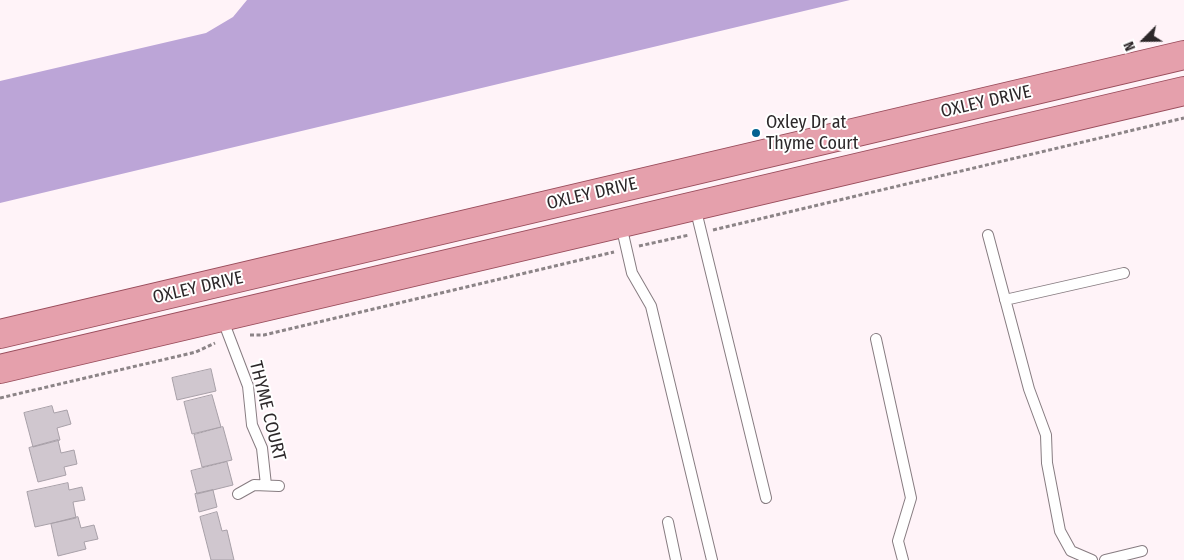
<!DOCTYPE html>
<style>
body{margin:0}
#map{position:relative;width:1184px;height:560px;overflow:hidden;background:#fff3f8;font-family:"Fira Sans Condensed",sans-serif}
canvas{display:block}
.north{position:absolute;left:1119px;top:15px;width:50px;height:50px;-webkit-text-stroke:4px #fff;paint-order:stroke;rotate:247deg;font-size:14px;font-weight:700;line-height:20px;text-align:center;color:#2d282a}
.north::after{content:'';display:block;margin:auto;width:18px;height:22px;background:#2d282a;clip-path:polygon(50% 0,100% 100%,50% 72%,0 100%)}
</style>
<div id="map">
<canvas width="1184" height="560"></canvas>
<div class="north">N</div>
</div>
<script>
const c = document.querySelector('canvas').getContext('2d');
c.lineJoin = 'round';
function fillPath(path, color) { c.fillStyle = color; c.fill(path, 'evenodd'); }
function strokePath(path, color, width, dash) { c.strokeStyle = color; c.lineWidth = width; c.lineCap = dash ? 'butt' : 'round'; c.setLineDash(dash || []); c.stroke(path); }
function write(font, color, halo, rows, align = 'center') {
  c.font = font + ' "Fira Sans Condensed",sans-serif'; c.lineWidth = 4; c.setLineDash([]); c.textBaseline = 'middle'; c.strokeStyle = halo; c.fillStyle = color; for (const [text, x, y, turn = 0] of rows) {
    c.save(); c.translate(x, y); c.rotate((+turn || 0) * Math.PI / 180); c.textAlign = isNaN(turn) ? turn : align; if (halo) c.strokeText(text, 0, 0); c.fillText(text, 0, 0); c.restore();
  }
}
fillPath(new Path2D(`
 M247 0H850L0 203V81L206 33 233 17Z`), '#bca5d7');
const building = new Path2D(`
 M211 369 216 391 177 400 172 378Z
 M212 395 221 427 192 434 184 402Z
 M52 406 54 413 67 410 71 424 57 428 60 440 33 447 24 413Z
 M223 427 232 460 202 467 194 435Z
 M58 440 61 453 74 450 77 464 64 467 66 475 38 482 29 448Z
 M227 462 233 485 197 494 191 471Z
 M68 483 69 490 82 487 85 500 73 502 76 518 35 527 27 492Z
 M213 490 217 507 199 512 195 494Z
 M217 512 222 531 227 530 234 560H211L200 517Z
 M78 517 81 528 94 525 98 539 84 542 86 549 58 556 51 524Z`);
fillPath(building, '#d0c7cf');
strokePath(building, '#a8a0a8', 1);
const lane = new Path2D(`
 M695 207 766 498
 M621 225 632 273 651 306 712 560
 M988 235 1029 389 1046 435 1047 463 1060 531 1071 551 1092 560
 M1005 300 1124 273
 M222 318 248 386 252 425 262 448 266 485
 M876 339 911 498 898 541 903 560
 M238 494 254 485 279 486
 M668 522 676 560
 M1105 560 1142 551`);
const primary = new Path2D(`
 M0 334 1184 55
 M0 369 1184 91`);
strokePath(lane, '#877c81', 12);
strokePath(primary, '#994c5b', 30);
strokePath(new Path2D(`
 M713 230 1184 118
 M639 246 689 235
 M250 335H264L614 252
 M0 398 196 352 215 343`), '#8c8487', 3, [4, 2.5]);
strokePath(lane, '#fff', 10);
strokePath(primary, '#e5a0ac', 28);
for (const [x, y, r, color] of [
 [756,133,5,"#036392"]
]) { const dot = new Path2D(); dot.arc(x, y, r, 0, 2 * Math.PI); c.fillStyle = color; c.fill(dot); strokePath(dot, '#fff', 2); }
write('18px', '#2d282a', '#fff', [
 ["OXLEY DRIVE",986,102,-13],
 ["OXLEY DRIVE",592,194,-13],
 ["OXLEY DRIVE",198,288,-13],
 ["THYME COURT",267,411,76]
]);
write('18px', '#2d282a', '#fff', [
 ["Oxley Dr at",766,123],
 ["Thyme Court",766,144]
], 'left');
</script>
